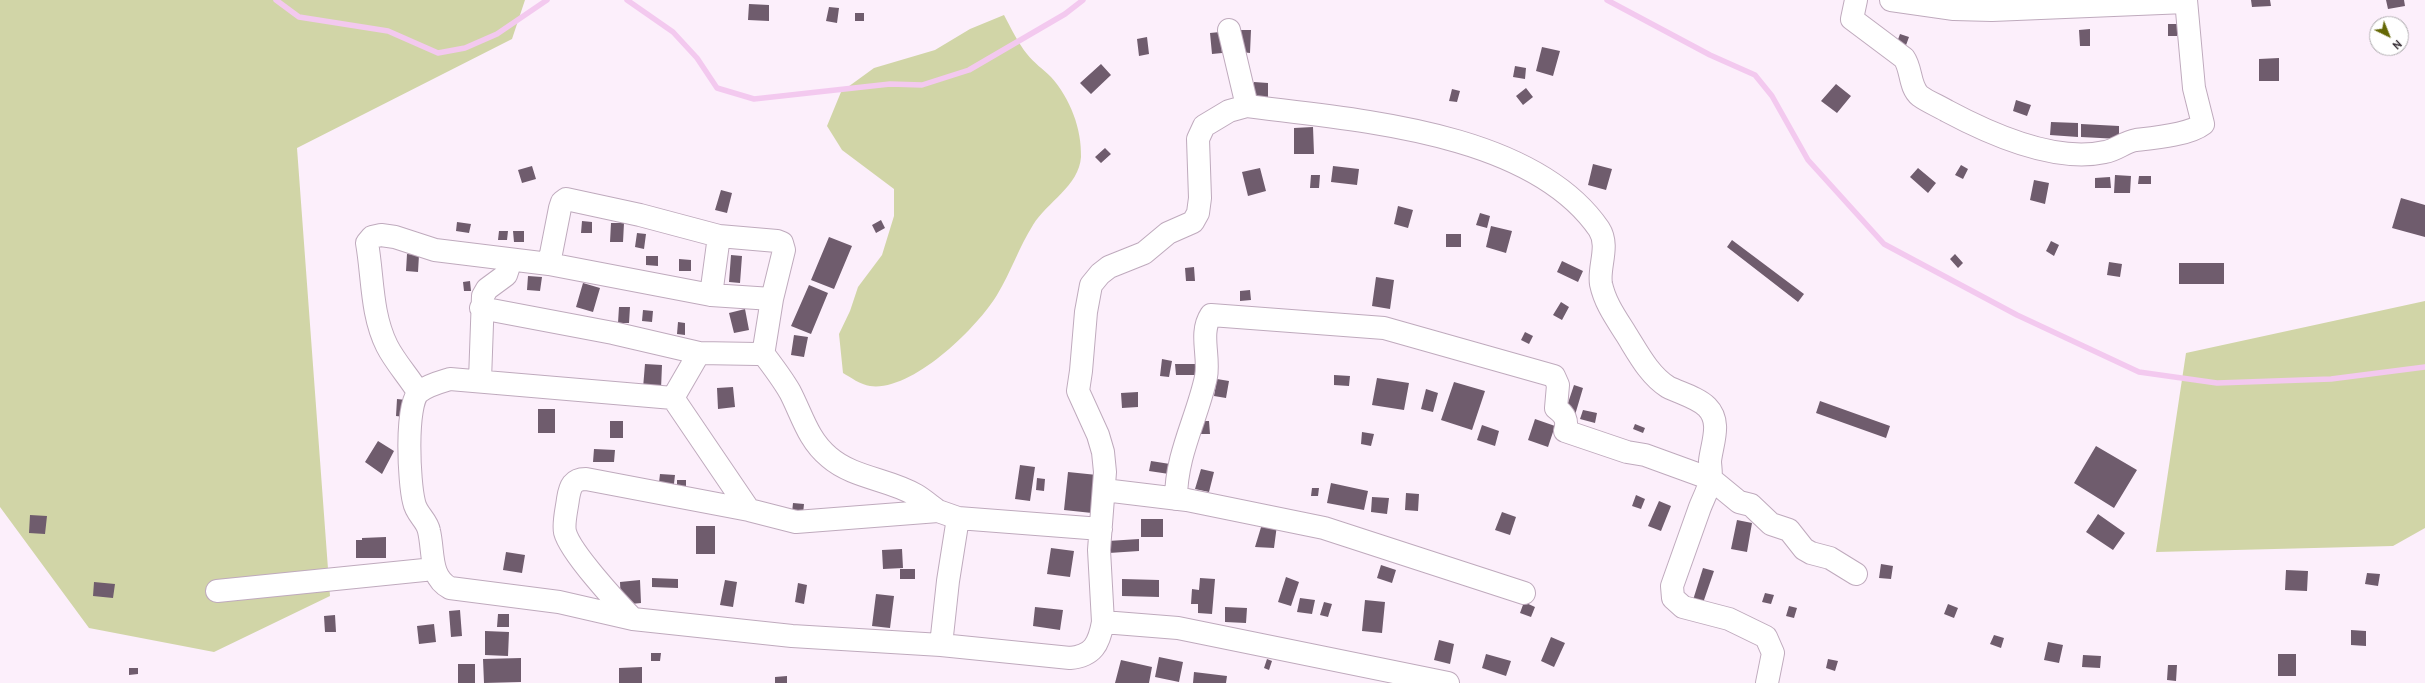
<!DOCTYPE html>
<style>
body{margin:0}
#map{position:relative;width:2425px;height:683px;overflow:hidden;background:#fceffb;font-family:Overpass,sans-serif}
canvas{display:block}
.north{position:absolute;left:2369px;top:16px;width:40px;height:40px;box-sizing:border-box;background:#fff;border:1px solid #afacaf;border-radius:50%;rotate:137deg;font-size:11px;font-weight:700;line-height:16px;text-align:center;color:#383037}
.north::after{content:'';display:block;margin:auto;width:14px;height:18px;background:#656806;clip-path:polygon(50% 0,100% 100%,50% 72%,0 100%)}
</style>
<div id="map">
<canvas width="2425" height="683"></canvas>
<div class="north">N</div>
</div>
<script>
const c = document.querySelector('canvas').getContext('2d');
c.lineJoin = 'round';
function fillPath(path, color) { c.fillStyle = color; c.fill(path, 'evenodd'); }
function strokePath(path, color, width, dash) { c.strokeStyle = color; c.lineWidth = width; c.lineCap = dash ? 'butt' : 'round'; c.setLineDash(dash || []); c.stroke(path); }
fillPath(new Path2D(`
 M0 0H525L512 39 297 148 330 596 214 652 89 628 0 507Z
 M1004 15C1011 28 1018 43 1027 54 1034 63 1043 69 1051 77 1070 98 1082 129 1081 157 1079 186 1047 202 1033 225 1019 247 1011 272 997 295 977 328 912 392 870 386 861 385 850 377 843 373L839 334 850 311 858 287 882 255 894 216V189L842 150 827 126 841 92 874 68 935 50 970 29Z
 M2425 301V528L2393 546 2156 552 2186 353Z`), '#d1d5a7');
strokePath(new Path2D(`
 M276 0 299 17 388 31 438 53 465 48 497 34 547 0
 M627 0 673 32 697 58 717 88 754 99 890 84 922 85 969 70 1065 14 1083 0
 M1607 0 1710 55 1755 75 1772 96 1808 160 1884 244 2017 315 2139 372 2217 383 2331 379 2425 367`), '#f3c9ef', 5.5);
fillPath(new Path2D(`
 M2251 0H2270L2271 6 2252 7Z
 M2386 0H2404L2405 6 2388 9Z
 M749 4 769 5V21L748 20Z
 M829 7 839 8 837 23 826 21Z
 M855 13H864V21H855Z
 M2168 24H2177V36H2168Z
 M2090 29V46H2080L2079 30Z
 M1241 30H1251L1250 53 1241 52Z
 M1220 32 1222 53 1212 54 1210 33Z
 M1900 34 1909 37 1905 48 1896 45Z
 M1147 37 1149 54 1139 56 1137 39Z
 M1542 47 1560 51 1553 76 1536 71Z
 M2279 58V81H2259V59Z
 M1101 64 1111 75 1091 94 1080 83Z
 M1515 66 1526 68 1525 79 1513 77Z
 M1254 82 1268 83V99L1253 98Z
 M1836 84 1851 96 1837 113 1821 101Z
 M1526 88 1533 97 1523 105 1516 96Z
 M1452 89 1460 91 1457 102 1449 101Z
 M2016 100 2031 105 2027 116 2013 111Z
 M2051 122 2078 123V137L2050 135Z
 M2081 124 2119 126V139L2081 137Z
 M1313 127 1314 154H1294V128Z
 M1105 148 1111 154 1101 163 1095 157Z
 M1593 164 1612 169 1606 190 1588 185Z
 M1961 165 1968 169 1963 179 1955 175Z
 M532 166 536 179 522 183 518 170Z
 M1333 166 1359 169 1357 185 1331 182Z
 M1260 168 1266 191 1248 196 1242 172Z
 M1918 168 1936 183 1928 193 1910 177Z
 M1311 175H1320L1319 188H1310Z
 M2115 175 2131 176 2130 193H2114Z
 M2139 176H2151V184H2138Z
 M2110 177 2111 188H2095V178Z
 M2034 180 2049 183 2045 204 2030 200Z
 M721 190 732 193 727 213 715 210Z
 M2401 198 2425 205V237L2392 228Z
 M1398 206 1413 210 1408 228 1394 224Z
 M1480 213 1490 216 1487 228 1476 225Z
 M881 220 885 228 876 233 872 225Z
 M582 221 592 222V233H581Z
 M457 222 471 224 469 233 456 231Z
 M611 223H624L623 242H610Z
 M1491 226 1512 231 1506 253 1486 247Z
 M499 231H508L507 240H498Z
 M513 231H524V242H514Z
 M637 233 646 234 644 249 635 247Z
 M1446 234H1461V247H1446Z
 M829 237 852 246 834 289 811 280Z
 M1732 240 1804 294 1798 302 1727 247Z
 M2051 241 2059 245 2054 256 2046 251Z
 M407 254 419 255 418 272 406 271Z
 M1955 254 1963 263 1958 268 1950 259Z
 M731 255 742 256 740 283 729 282Z
 M646 256H658V266L646 265Z
 M679 259 691 260V271H679Z
 M1562 261 1583 271 1578 282 1557 272Z
 M2109 262 2122 264 2120 277 2107 275Z
 M2179 263H2224V284H2179Z
 M1194 267 1195 281H1186L1185 268Z
 M528 276 542 277 540 291 527 290Z
 M1376 277 1394 280 1390 309 1372 306Z
 M470 281 471 291H464L463 282Z
 M583 283 600 288 593 312 576 307Z
 M809 285 828 293 811 334 791 326Z
 M1250 290 1251 300 1240 301V291Z
 M1561 302 1569 307 1562 320 1553 315Z
 M619 307H630L629 323H618Z
 M745 309 749 330 734 333 729 313Z
 M643 310 653 311 652 322 642 321Z
 M678 322 685 323V335L677 334Z
 M1525 332 1533 336 1529 344 1521 340Z
 M794 335 808 337 804 357 791 355Z
 M1162 359 1172 361 1169 377 1160 376Z
 M645 364 662 365 661 389 643 388Z
 M1175 364H1197V375H1176Z
 M1334 375 1350 376 1349 386 1334 385Z
 M1377 378 1409 383 1404 410 1372 405Z
 M1217 379 1229 381 1226 398 1214 396Z
 M1454 382 1485 391 1472 430 1441 420Z
 M1574 385 1583 388 1575 415 1565 412Z
 M733 387 735 407 718 409 717 388Z
 M1426 389 1438 393 1433 412 1421 409Z
 M1138 392V407L1122 408 1121 393Z
 M397 399 406 400 404 417 396 416Z
 M1820 401 1890 426 1886 438 1816 413Z
 M538 409H555V433H538Z
 M1583 410 1597 413 1595 423 1580 419Z
 M1535 419 1555 426 1548 447 1528 440Z
 M610 421H623V438H610Z
 M1199 421H1209L1210 434H1200Z
 M1635 424 1645 428 1643 433 1633 429Z
 M1482 425 1499 431 1495 446 1477 440Z
 M1362 432 1374 434 1371 446 1361 444Z
 M378 441 394 451 382 474 365 462Z
 M2096 446 2137 470 2114 508 2074 483Z
 M594 449 615 450 614 462H593Z
 M1151 461 1170 464 1169 474 1149 471Z
 M1020 465 1035 467 1030 501 1015 499Z
 M1201 469 1214 472 1209 492 1195 489Z
 M1068 472 1097 475 1092 513 1064 510Z
 M660 474 675 475 673 492 658 491Z
 M1037 478 1045 479 1044 491 1036 490Z
 M677 480H686V493H677Z
 M1331 483 1368 491 1364 510 1327 503Z
 M1312 488H1319L1318 496H1311Z
 M1406 493 1419 494 1418 511 1405 510Z
 M1636 495 1645 499 1641 509 1632 506Z
 M1372 497 1389 498 1387 514 1371 512Z
 M1659 501 1671 506 1661 531 1648 526Z
 M793 503 804 504 803 514 792 513Z
 M1502 512 1516 517 1510 535 1495 530Z
 M2098 514 2125 533 2113 550 2086 532Z
 M30 515 47 516 45 534 29 533Z
 M1141 519H1163V537H1141Z
 M1737 520 1752 523 1747 552 1731 549Z
 M1262 524 1277 525 1274 548 1255 547Z
 M696 526H715V554H696Z
 M386 537V558H356V540H362V538Z
 M1139 539V551L1109 553 1108 541Z
 M1051 548 1074 551 1070 577 1047 574Z
 M902 549 903 568 883 569 882 550Z
 M506 552 525 555 522 573 503 570Z
 M1881 564 1893 566 1891 579 1879 578Z
 M1381 565 1396 570 1392 583 1377 578Z
 M1703 568 1714 571 1703 603 1693 600Z
 M900 569H915V579H900Z
 M2286 570 2308 571 2307 591 2285 590Z
 M2367 573 2380 574 2378 586 2365 584Z
 M1286 577 1299 582 1291 606 1278 602Z
 M652 578 678 579V588L652 587Z
 M1200 578 1215 579 1212 614 1198 613V604H1191L1192 589 1199 590Z
 M1122 579 1159 580V597L1122 596Z
 M640 580 641 603 621 605 620 582Z
 M725 580 737 582 733 607 720 605Z
 M94 582 115 584 113 598 93 596Z
 M798 583 807 585 804 604 795 602Z
 M1765 593 1774 595 1771 604 1762 602Z
 M876 594 894 596 890 628 872 626Z
 M1300 598 1315 600 1312 614 1297 612Z
 M1365 600 1385 602 1382 633 1362 631Z
 M1324 602 1332 604 1328 617 1320 615Z
 M1524 602 1535 607 1531 617 1520 613Z
 M1948 604 1958 608 1954 618 1944 614Z
 M1789 606 1797 608 1794 618 1786 616Z
 M1035 607 1063 610 1060 630 1033 626Z
 M1225 607 1247 608 1246 623 1225 622Z
 M460 610 462 636 451 637 449 611Z
 M498 614H509V627H497Z
 M335 615 336 632H325L324 616Z
 M434 624 436 642 419 644 417 626Z
 M2351 630 2366 631V646L2351 645Z
 M485 631 509 632 508 656 485 655Z
 M1994 635 2004 638 2001 648 1990 644Z
 M1551 637 1565 643 1554 667 1541 661Z
 M1439 640 1454 644 1450 664 1434 660Z
 M2048 642 2063 645 2059 663 2044 660Z
 M651 653H661L660 661H651Z
 M1486 654 1511 661 1506 676 1482 668Z
 M2278 654H2296V676H2278Z
 M2083 655 2101 656 2100 668 2082 667Z
 M1159 657 1183 662 1179 682 1155 677Z
 M521 658V682L484 683 483 659Z
 M1267 659 1272 661 1269 670 1264 668Z
 M1828 659 1838 661 1835 671 1826 668Z
 M1121 660 1152 667 1149 683H1115Z
 M458 664H475V683H458Z
 M2168 665H2177L2176 681 2167 680Z
 M642 667V683H619V668Z
 M129 668H138V674L129 675Z
 M1194 672 1227 676 1226 683H1193Z
 M787 676V683H775V677Z`), '#6f5c6d');
const minor = new Path2D(`
 M1856 0 1852 19 1904 58C1912 69 1909 87 1920 96 1928 102 1939 106 1947 111 1990 134 2055 163 2105 152 2117 150 2124 142 2136 140 2154 138 2189 135 2203 124L2194 88 2186 0
 M1891 0 1954 9 1992 10 2186 2
 M1229 30 1247 106
 M711 295 719 236
 M481 308 613 333 699 353 757 354 764 349 772 299 784 250 782 243 777 241 719 236 640 215 566 199 562 202 560 208 549 264
 M762 352C772 365 782 378 790 392 802 415 808 440 829 457 853 478 889 479 916 495 923 499 931 506 938 511
 M480 380 483 296 487 289 506 275 511 260
 M418 392C409 377 395 362 387 346 371 314 373 277 367 243L372 237 381 235 395 237 435 250 549 264 711 295 772 299
 M673 398 699 353
 M1104 490 1187 500 1324 528 1524 593
 M1176 499C1176 454 1197 419 1206 377 1210 357 1199 333 1211 315L1384 328 1554 376 1558 385 1556 408C1565 415 1568 420 1565 431L1627 452 1645 455 1711 479 1739 502 1751 505 1771 524 1789 530 1804 549 1811 553 1830 558 1856 574
 M749 510 673 398 450 379C440 382 428 385 419 392 405 404 409 483 414 502 416 514 427 520 429 531 434 552 429 577 450 588L559 602 633 619 792 636 941 645 1070 658C1093 656 1099 644 1103 622L1178 628 1448 683
 M217 591 434 569
 M633 619C617 603 570 552 565 532 563 523 567 508 568 499 570 486 573 479 586 479L749 510 796 522 938 511 958 518
 M1103 622 1099 550 1105 472 1103 452 1098 435 1078 391 1081 371 1086 312 1091 285 1100 274 1109 267 1144 253 1168 233 1193 222 1198 213 1200 198 1198 139 1204 126 1229 111 1247 106C1355 120 1532 131 1599 229 1610 246 1598 267 1601 284 1605 303 1616 318 1626 334 1638 353 1649 375 1668 387 1680 393 1698 398 1707 407 1722 422 1712 443 1710 461 1710 467 1712 474 1710 481 1708 491 1702 501 1699 510 1690 535 1681 561 1672 586L1673 598 1683 607 1729 619 1766 637 1773 653 1767 683
 M941 645 948 581 958 518 1101 529`);
strokePath(minor, '#bfaabd', 24);
strokePath(minor, '#fff', 22);
</script>
